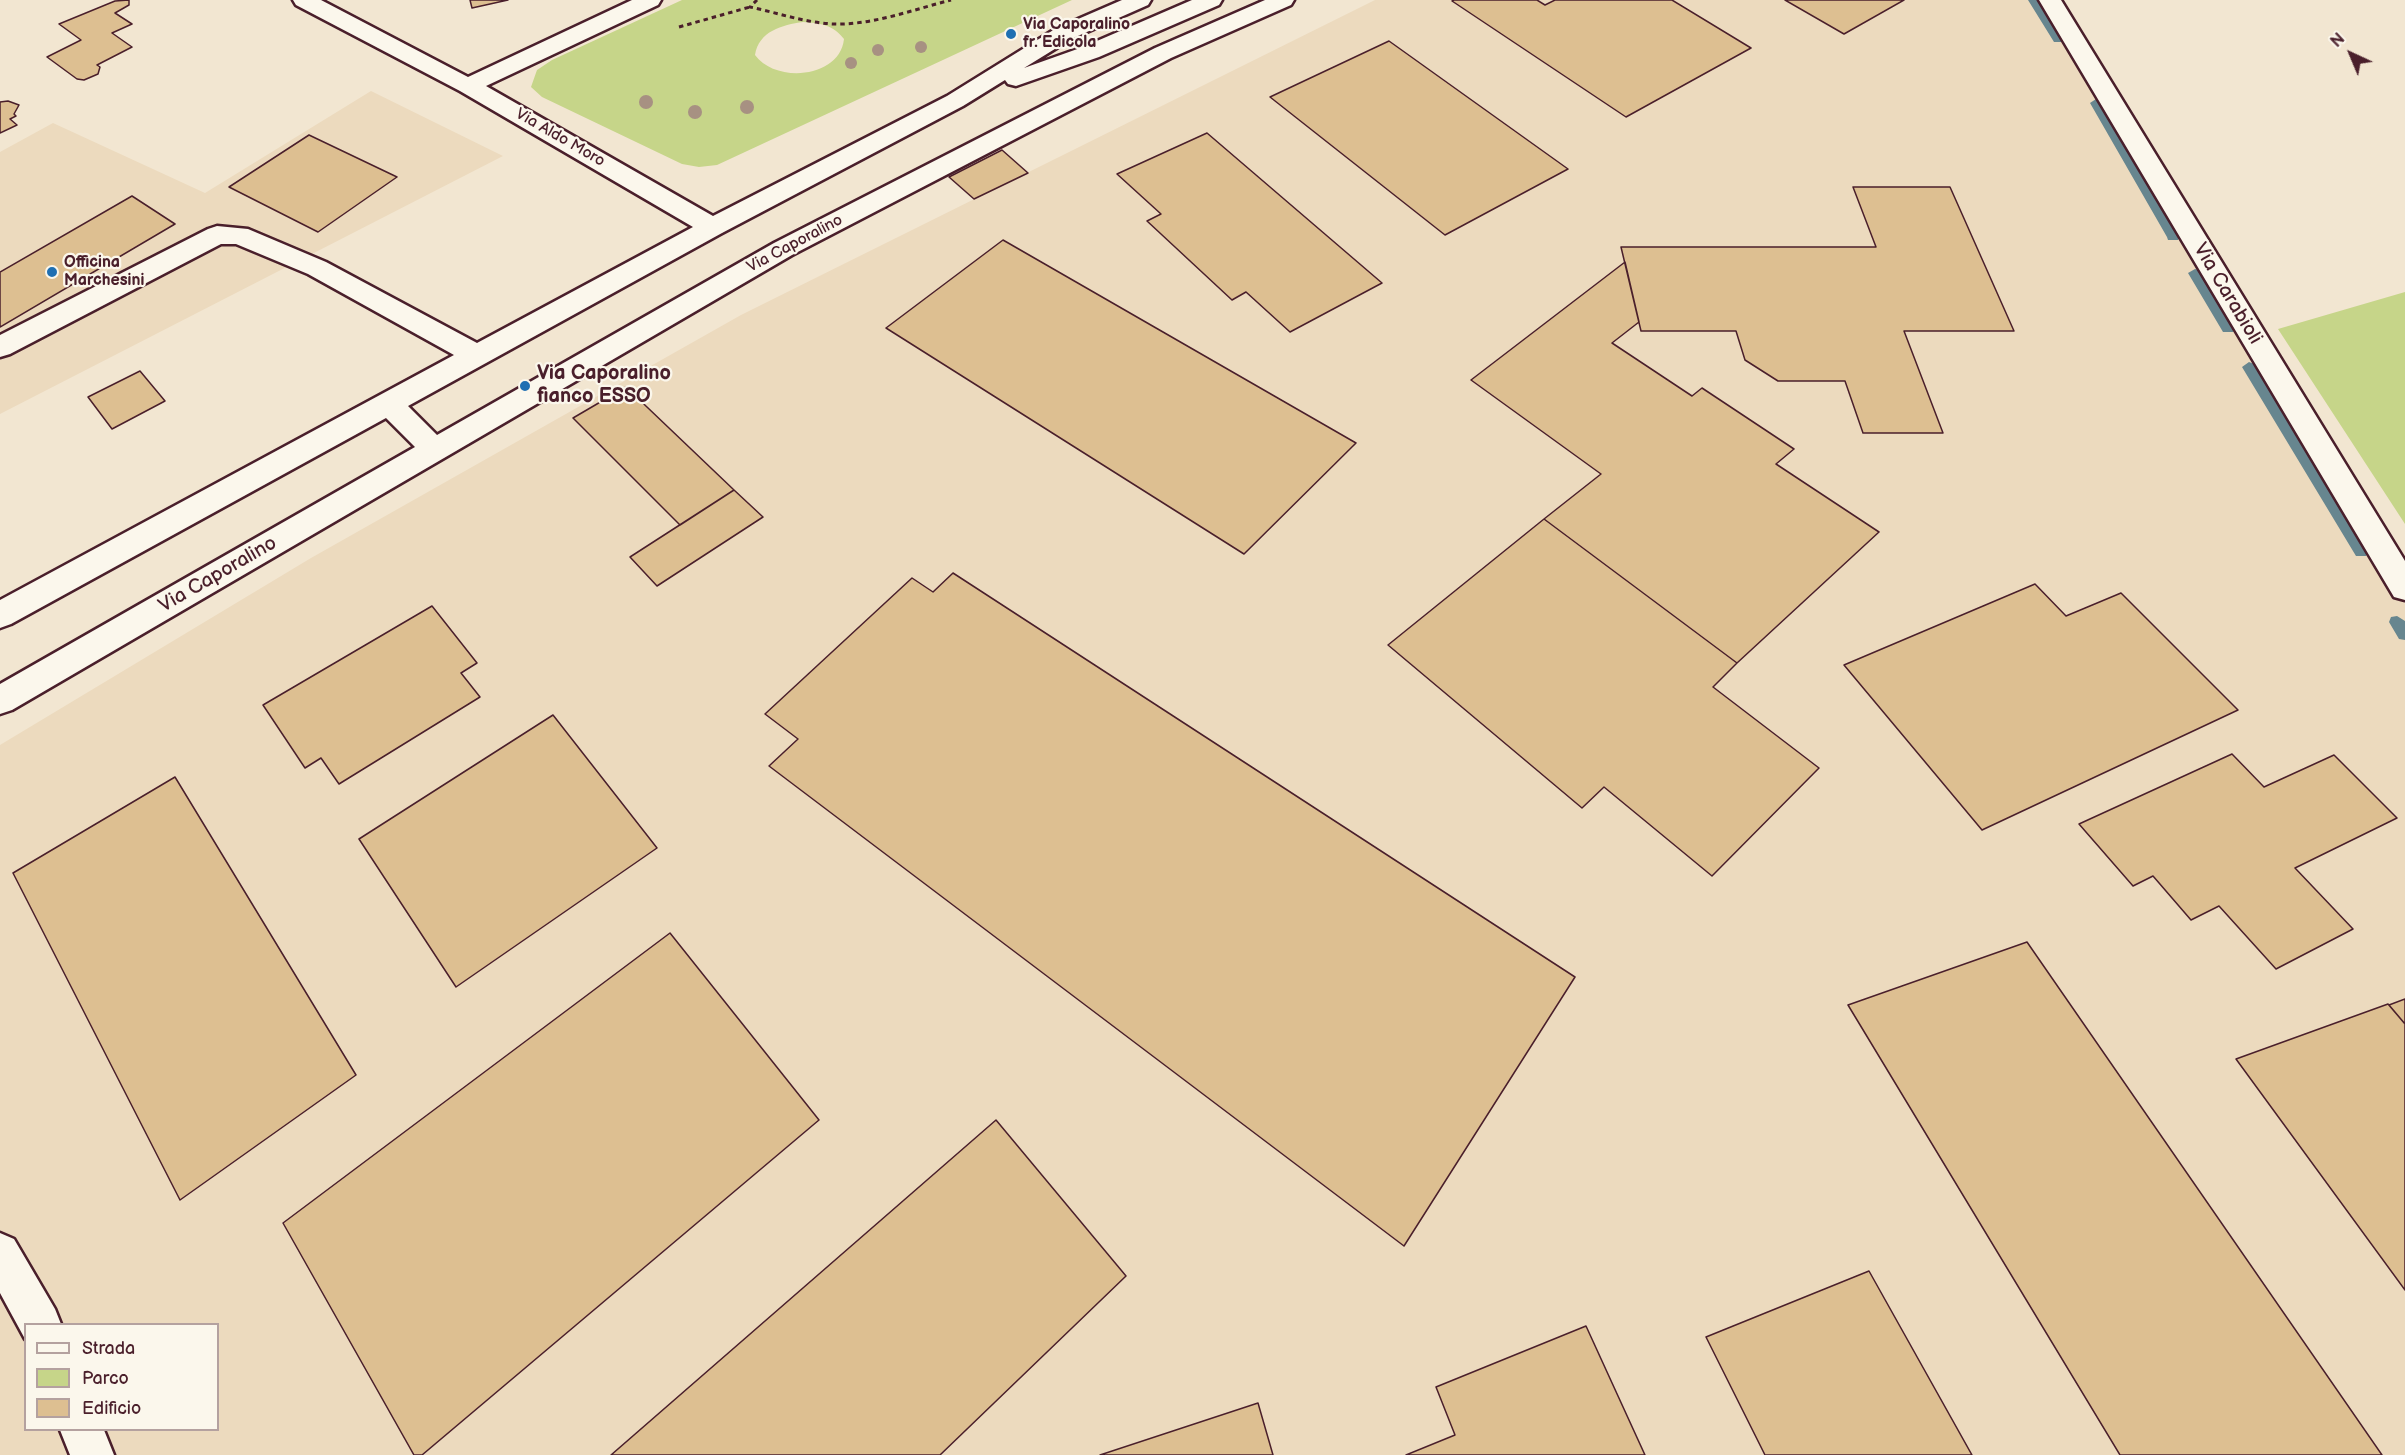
<!DOCTYPE html>
<html>
<head>
<meta charset="utf-8">
<style>
  body { margin:0 }
  #map { position:relative; width:2405px; height:1455px; overflow:hidden; background:#f2e6d1; font-family:"Balsamiq Sans",sans-serif }
  canvas { display:block }
  .legend { position:absolute; left:24px; top:1323px; width:195px; height:108px; box-sizing:border-box; background:#fbf7ec; border:2px solid #b4a19f; margin:0; padding:8px 10px; list-style:none; font-size:18px; color:#4a1f2b }
  .legend li { display:flex; align-items:center; gap:12px; height:30px }
  .legend b { width:30px; border:2px solid #b4a19f }
  .north { position:absolute; left:2321px; top:24px; width:60px; height:60px; -webkit-text-stroke:4px #fbf7ec; paint-order:stroke; rotate:316deg; font-size:16px; font-weight:700; line-height:24px; text-align:center; color:#4a1f2b }
  .north::after { content:''; display:block; margin:auto; width:21px; height:27px; background:#4a1f2b; clip-path:polygon(50% 0,100% 100%,50% 72%,0 100%) }
</style>
</head>
<body>
<div id="map">
<canvas width="2405" height="1455"></canvas>
<ul class="legend">
<li><b style="height:8px;background:#fbf7ec"></b>Strada</li>
<li><b style="height:16px;background:#c6d589"></b>Parco</li>
<li><b style="height:16px;background:#ddbf91"></b>Edificio</li>
</ul>
<div class="north">N</div>
</div>
<script>
const g = document.querySelector('canvas').getContext('2d');
g.lineJoin = 'round';
function fill(path, color) {
  g.fillStyle = color;
  g.fill(path, 'evenodd');
}
function trace(path, color, width, dash) {
  g.strokeStyle = color;
  g.lineWidth = width;
  g.lineCap = dash ? 'butt' : 'round';
  g.setLineDash(dash || []);
  g.stroke(path);
}
function write(font, color, halo, rows, align = 'center') {
  g.font = font + ' "Balsamiq Sans",sans-serif';
  g.lineWidth = 4.5;
  g.setLineDash([]);
  g.textBaseline = 'middle';
  g.strokeStyle = halo;
  g.fillStyle = color;
  for (const [text, x, y, turn = 0] of rows) {
    g.save();
    g.translate(x, y);
    g.rotate((+turn || 0) * Math.PI / 180);
    g.textAlign = isNaN(turn) ? turn : align;
    if (halo) g.strokeText(text, 0, 0);
    g.fillText(text, 0, 0);
    g.restore();
  }
}
fill(new Path2D(`
  M 1375,0 L 2046,0 L 2323,457 L 2405,604 L 2405,1455 L 0,1455 L 0,745 L 311,558 L 741,315 ZM 26,1324 L 218,1324 L 218,1430 L 26,1430 Z
  M 371,91 L 503,156 L 0,414 L 0,152 L 53,123 L 205,193 Z`), '#ecdabe');
fill(new Path2D(`
  M 682,0 L 1072,0 L 717,165 L 699,167 L 682,164 L 542,97 L 531,87 L 537,70 L 552,60 ZM 803,22 C 821,23 833,25 844,39 C 840,78 776,84 755,55 C 759,31 782,25 803,22 Z
  M 2405,292 L 2405,524 L 2278,329 Z`), '#c6d589');
fill(new Path2D(`
  M 2028,0 L 2040,0 L 2064,40 L 2062,42 L 2054,42 Z
  M 2096,99 L 2102,103 L 2179,237 L 2178,240 L 2168,240 L 2167,237 L 2090,103 Z
  M 2195,269 L 2200,270 L 2233,326 L 2235,329 L 2233,332 L 2223,332 L 2188,273 Z
  M 2249,362 L 2254,364 L 2366,548 L 2369,552 L 2366,556 L 2356,556 L 2242,367 Z
  M 2397,616 L 2405,621 L 2405,640 L 2399,639 L 2389,622 L 2391,617 Z`), '#67868f');
const building = new Path2D(`
  M 129,0 L 129,5 L 115,13 L 132,24 L 112,33 L 132,47 L 97,65 L 100,67 L 98,74 L 84,80 L 77,79 L 47,57 L 81,40 L 59,24 L 115,1 Z
  M 470,0 L 508,0 L 472,8 Z
  M 1454,0 L 1537,0 L 1545,5 L 1555,0 L 1672,0 L 1751,48 L 1626,117 L 1452,1 Z
  M 1785,0 L 1904,0 L 1844,34 Z
  M 1389,41 L 1568,169 L 1445,235 L 1270,97 Z
  M 8,101 L 19,105 L 14,114 L 16,116 L 10,119 L 17,125 L 0,133 L 0,102 Z
  M 1207,133 L 1382,283 L 1290,332 L 1246,292 L 1232,300 L 1147,221 L 1161,214 L 1117,174 Z
  M 309,135 L 397,177 L 318,232 L 229,187 Z
  M 1002,150 L 1028,173 L 974,199 L 949,177 Z
  M 1853,187 L 1950,187 L 2014,331 L 1904,331 L 1943,433 L 1863,433 L 1845,381 L 1778,381 L 1745,360 L 1736,331 L 1641,331 L 1621,247 L 1876,247 Z
  M 132,196 L 175,224 L 0,327 L 0,272 Z
  M 1003,240 L 1356,443 L 1244,554 L 886,328 Z
  M 1625,262 L 1639,322 L 1612,343 L 1692,396 L 1702,388 L 1794,449 L 1776,464 L 1879,532 L 1737,663 L 1544,519 L 1601,474 L 1471,380 Z
  M 140,371 L 165,401 L 112,429 L 88,397 Z
  M 626,387 L 734,490 L 680,525 L 573,418 Z
  M 734,490 L 763,517 L 657,586 L 630,557 Z
  M 1544,519 L 1737,663 L 1713,687 L 1819,768 L 1712,876 L 1604,787 L 1582,808 L 1388,645 Z
  M 953,573 L 1575,977 L 1404,1246 L 769,766 L 798,739 L 765,714 L 912,578 L 933,592 Z
  M 2035,584 L 2066,616 L 2121,593 L 2238,710 L 1982,830 L 1844,665 Z
  M 432,606 L 477,663 L 461,673 L 480,697 L 339,784 L 321,758 L 305,768 L 263,705 Z
  M 553,715 L 657,848 L 456,987 L 359,839 Z
  M 2232,754 L 2264,787 L 2334,755 L 2397,818 L 2295,868 L 2353,929 L 2276,969 L 2219,906 L 2191,920 L 2153,876 L 2133,886 L 2079,824 Z
  M 175,777 L 356,1075 L 180,1200 L 13,873 Z
  M 670,933 L 819,1120 L 422,1455 L 414,1455 L 283,1223 Z
  M 2027,942 L 2382,1455 L 2120,1455 L 1848,1005 Z
  M 2405,999 L 2405,1024 L 2389,1005 Z
  M 2388,1004 L 2405,1024 L 2405,1290 L 2236,1059 Z
  M 996,1120 L 1126,1276 L 940,1455 L 611,1455 Z
  M 1869,1271 L 1972,1455 L 1765,1455 L 1706,1337 Z
  M 1586,1326 L 1645,1455 L 1406,1455 L 1455,1435 L 1436,1387 Z
  M 1258,1403 L 1273,1455 L 1100,1455 Z`);
fill(building, '#ddbf91');
trace(building, '#4a1f2b', 1.5);
const minor = new Path2D(`
  M 293,0 L 321,0 L 468,77 L 632,0 L 661,0 L 658,5 L 486,86 L 713,216 L 947,96 L 1055,29 L 1122,0 L 1151,0 L 1148,5 L 1071,39 L 1024,68 L 1083,47 L 1192,0 L 1222,0 L 1219,5 L 1099,57 L 1016,86 L 1008,84 L 1005,80 L 963,106 L 722,233 L 408,406 L 437,435 L 774,243 L 1155,48 L 1265,0 L 1294,0 L 1291,5 L 1171,58 L 792,255 L 12,710 L 0,714 L 0,684 L 415,447 L 386,418 L 11,624 L 0,628 L 0,600 L 454,355 L 308,274 L 236,244 L 221,244 L 10,354 L 0,357 L 0,335 L 208,229 L 217,226 L 248,229 L 326,262 L 477,343 L 693,227 L 460,91 L 296,5 Z
  M 2039,0 L 2061,0 L 2405,561 L 2405,600 L 2394,597 Z
  M 0,1233 L 14,1239 L 55,1309 L 61,1324 L 26,1324 L 25,1339 L 0,1293 Z
  M 60,1430 L 104,1430 L 114,1455 L 70,1455 Z`);
trace(minor, '#4a1f2b', 5);
trace(new Path2D(`
  M 757,0 L 750,7 C 779,13 811,25 842,24 C 878,23 916,9 951,0
  M 679,27 L 750,7`), '#4a1f2b', 3, [4.5, 4]);
fill(minor, '#fbf7ec');
g.fillStyle = '#a79182';
for (const [x, y, r] of [
  [921,47,6],
  [878,50,6],
  [851,63,6],
  [646,102,7],
  [747,107,7],
  [695,112,7]
]) {
  g.beginPath();
  g.arc(x, y, r, 0, 2 * Math.PI);
  g.fill();
}
for (const [x, y, r, color] of [
  [1011,34,6,"#1f6fb2"],
  [52,272,6,"#1f6fb2"],
  [525,386,6,"#1f6fb2"]
]) {
  const dot = new Path2D();
  dot.arc(x, y, r, 0, 2 * Math.PI);
  g.fillStyle = color;
  g.fill(dot);
  trace(dot, '#fbf7ec', 2);
}
write('bold 16px', '#4a1f2b', '#fbf7ec', [
  ["Via Caporalino",1023,25],
  ["fr. Edicola",1023,43],
  ["Officina",64,263],
  ["Marchesini",64,281]
], 'left');
write('16px', '#4a1f2b', '#fbf7ec', [
  ["Via Aldo Moro",560,138,30],
  ["Via Caporalino",795,244,-28]
]);
write('20px', '#4a1f2b', '#fbf7ec', [
  ["Via Carabioli",2227,294,59],
  ["Via Caporalino",218,575,-30]
]);
write('bold 20px', '#4a1f2b', '#fbf7ec', [
  ["Via Caporalino",537,374],
  ["fianco ESSO",537,397]
], 'left');
</script>
</body>
</html>
